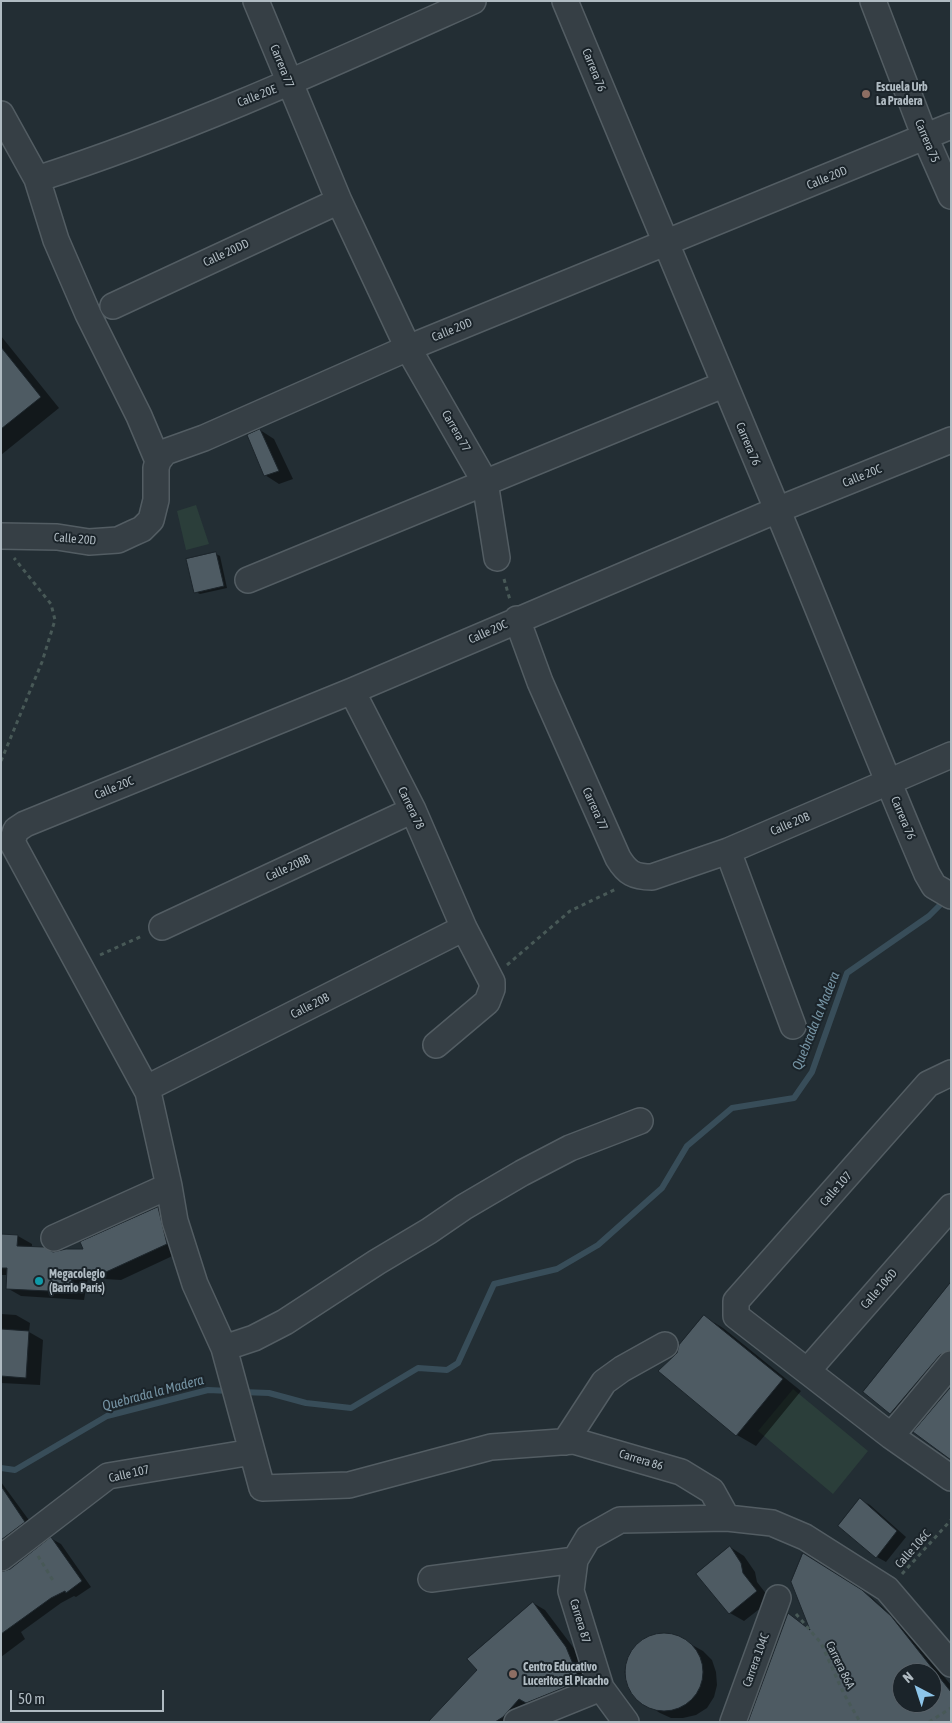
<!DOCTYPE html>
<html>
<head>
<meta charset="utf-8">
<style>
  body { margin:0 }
  #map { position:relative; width:952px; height:1723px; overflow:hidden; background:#232e34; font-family:"Asap Condensed",sans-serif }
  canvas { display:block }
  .frame { position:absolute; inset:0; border:2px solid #b0bbc2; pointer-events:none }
  .north { position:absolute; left:892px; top:1663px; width:50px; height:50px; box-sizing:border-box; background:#1b242a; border:1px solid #576067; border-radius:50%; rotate:320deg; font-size:14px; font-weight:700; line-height:20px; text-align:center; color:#b0bbc2 }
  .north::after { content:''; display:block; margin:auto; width:18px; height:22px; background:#8dc5e9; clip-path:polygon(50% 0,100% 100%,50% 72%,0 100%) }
  .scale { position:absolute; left:10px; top:1690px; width:154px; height:22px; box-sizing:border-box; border:2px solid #b0bbc2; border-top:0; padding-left:6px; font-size:15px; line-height:18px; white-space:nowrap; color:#b0bbc2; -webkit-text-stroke:4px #1b242a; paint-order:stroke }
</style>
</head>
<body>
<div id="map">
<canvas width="952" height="1723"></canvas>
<div class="frame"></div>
<div class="north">N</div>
<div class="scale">50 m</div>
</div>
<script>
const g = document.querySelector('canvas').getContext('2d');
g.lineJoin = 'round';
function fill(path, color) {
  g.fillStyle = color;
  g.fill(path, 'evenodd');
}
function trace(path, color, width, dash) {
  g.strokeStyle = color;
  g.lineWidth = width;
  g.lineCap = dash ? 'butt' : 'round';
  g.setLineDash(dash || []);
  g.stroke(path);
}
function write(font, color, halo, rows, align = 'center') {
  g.font = font + ' "Asap Condensed",sans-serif';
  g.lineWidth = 4;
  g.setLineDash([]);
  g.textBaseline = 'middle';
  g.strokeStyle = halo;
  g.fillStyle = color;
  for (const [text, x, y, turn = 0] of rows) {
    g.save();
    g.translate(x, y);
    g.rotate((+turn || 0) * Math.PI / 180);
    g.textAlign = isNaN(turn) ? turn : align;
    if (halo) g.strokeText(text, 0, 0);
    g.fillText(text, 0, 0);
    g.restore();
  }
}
fill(new Path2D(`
  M 196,505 L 209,544 L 186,550 L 177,511 Z
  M 793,1389 L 868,1451 L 833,1494 L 758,1431 Z`), '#2b3e3a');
fill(new Path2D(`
  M 1,336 L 59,408 L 1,455 Z
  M 260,430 L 274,439 L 293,479 L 279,484 L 265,475 Z
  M 216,554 L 220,556 L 227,588 L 200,594 L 196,592 Z
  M 158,1208 L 172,1216 L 181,1252 L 121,1280 L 88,1278 L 84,1300 L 21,1296 L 7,1288 L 8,1275 L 1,1275 L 1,1235 L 18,1236 L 32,1244 L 32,1248 L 52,1254 L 85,1251 Z
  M 951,1284 L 951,1359 L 900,1419 L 864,1391 Z
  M 1,1314 L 16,1315 L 30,1323 L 29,1332 L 43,1340 L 40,1385 L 1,1383 Z
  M 705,1317 L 723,1328 L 801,1391 L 756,1446 L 737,1435 L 660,1371 L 678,1353 Z
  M 1,1482 L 34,1527 L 1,1554 Z
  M 861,1500 L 870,1505 L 906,1537 L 886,1562 L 877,1557 Z
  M 52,1539 L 61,1544 L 91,1587 L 76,1597 L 74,1596 L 61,1603 L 21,1632 L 25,1639 L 1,1657 L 1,1573 L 10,1571 Z
  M 730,1547 L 744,1556 L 755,1572 L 757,1582 L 771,1600 L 744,1621 L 730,1613 Z
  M 811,1559 L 870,1596 L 898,1621 L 951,1685 L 951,1722 L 748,1722 L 789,1614 L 812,1631 ZM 902,1673 L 932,1673 L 932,1703 L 902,1703 Z
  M 533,1603 L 545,1610 L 579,1655 L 592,1688 L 518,1722 L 431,1722 L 479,1671 Z
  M 663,1634 L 676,1636 L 703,1651 L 712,1660 L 716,1672 L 717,1685 L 714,1697 L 707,1708 L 696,1715 L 683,1718 L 671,1718 L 660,1713 L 635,1697 L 629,1687 L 626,1675 L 627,1664 L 632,1653 L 640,1643 L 651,1637 Z`), '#0007');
trace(new Path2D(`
  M 242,1392 L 269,1393 L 306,1403 L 351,1408 L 418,1368 L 447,1370 L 458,1363 L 494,1284 L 557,1269 L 598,1245 L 662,1188 L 687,1146 L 732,1108 L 794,1098 L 812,1072 L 847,973 L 929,916 L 947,898
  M 1,1468 L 15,1470 L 107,1416 L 208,1390 L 230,1391`), '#384d59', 6);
const building = new Path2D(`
  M 1,347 L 41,397 L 1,429 Z
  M 260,429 L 279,471 L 264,476 L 247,435 Z
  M 216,552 L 224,586 L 194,593 L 186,559 Z
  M 158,1207 L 167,1244 L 106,1272 L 73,1270 L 70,1292 L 6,1289 L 7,1268 L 1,1268 L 1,1234 L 18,1235 L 17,1246 L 44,1247 L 53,1252 L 66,1249 L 83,1249 L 80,1242 Z
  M 951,1282 L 951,1350 L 940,1355 L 890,1414 L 863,1392 Z
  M 704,1315 L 783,1379 L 736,1436 L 658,1371 L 677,1353 L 679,1345 Z
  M 1,1329 L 29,1331 L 26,1378 L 1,1376 Z
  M 951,1387 L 951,1460 L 913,1432 Z
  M 1,1486 L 25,1522 L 1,1540 Z
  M 860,1498 L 897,1531 L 876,1558 L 838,1526 Z
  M 51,1537 L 82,1581 L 66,1593 L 65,1591 L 51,1598 L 1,1634 L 1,1572 L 10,1569 Z
  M 730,1546 L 741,1563 L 743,1573 L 757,1591 L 729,1614 L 696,1574 Z
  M 803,1553 L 862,1590 L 891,1616 L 951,1692 L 951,1722 L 748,1722 L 788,1613 L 810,1630 L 791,1582 ZM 902,1673 L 932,1673 L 932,1703 L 902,1703 Z
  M 533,1602 L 566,1647 L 580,1681 L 526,1703 L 519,1699 L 503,1717 L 495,1722 L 428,1722 L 477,1670 L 467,1659 Z
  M625 1672a39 39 0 1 1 78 0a39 39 0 1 1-78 0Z`);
fill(building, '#4e5b63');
trace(building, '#1d262c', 1);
const minor = new Path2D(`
  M 256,1 L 339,201 L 408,348 L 485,482 L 497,558
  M 565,1 C 635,171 706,340 777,509 C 828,631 875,753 927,874 L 934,886 L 951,896
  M 873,1 L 925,137 L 951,196
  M 1,114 L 37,179 L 56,240 L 88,314 L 139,416 L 158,461
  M 37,179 C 186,131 330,65 473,1
  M 113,306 L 339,201
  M 1,536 L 57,537 L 89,542 L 118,540 L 133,533 L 142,529 L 151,520 L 156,500 L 156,468 L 158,461 L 165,452 L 204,438 L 408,348 L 951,126
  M 248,580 L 723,385
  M 517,619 L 540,682 L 618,858 C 627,873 634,877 652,877 L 728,851 L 951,755
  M 352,691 L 413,810 L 464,928 L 492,982 L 492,989 L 487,1002 L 436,1045
  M 728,851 L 793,1026
  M 162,927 L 413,810
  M 951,1073 L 928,1084 L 736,1301 L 736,1316 L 891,1436 L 951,1478
  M 155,1084 L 464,928
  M 54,1238 L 169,1186
  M 224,1348 L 254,1338 L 285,1322 L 377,1262 L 429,1231 L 464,1207 L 522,1173 L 570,1148 L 640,1121
  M 808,1370 L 951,1207
  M 891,1436 L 951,1364
  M 565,1442 L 604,1382 L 622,1369 L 665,1345
  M 727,1518 L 712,1491 L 681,1472 L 574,1441 L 491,1447 L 349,1485 L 262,1488 L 224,1348 L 195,1284 L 175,1221 L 169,1186 L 148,1092 L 12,842 L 16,830 L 25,824 L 352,691 L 777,510 L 951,440
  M 1,1558 L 108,1476 L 252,1452
  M 431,1579 L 575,1560
  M 517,1722 L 601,1688
  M 626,1722 L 601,1688 L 571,1591 L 575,1560 L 588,1538 L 620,1520 L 727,1518 L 772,1523 L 805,1537 L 887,1589 L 951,1664
  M 733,1722 L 778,1598`);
trace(minor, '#535d63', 28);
trace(new Path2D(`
  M 504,579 L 510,600
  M 1,761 L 42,662 L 55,620 L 51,604 L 14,558
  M 100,955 L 142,936
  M 507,965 L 570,911 L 616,889
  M 38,1556 L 54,1582
  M 902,1574 L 951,1520
  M 796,1614 L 821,1643 L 843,1692 L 860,1722
  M 929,1722 L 951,1708`), '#485957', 3, [4, 4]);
trace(minor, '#363f45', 25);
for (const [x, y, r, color] of [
  [866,94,5,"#8d6e63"],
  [39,1281,5,"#0f9aa8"],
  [513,1674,5,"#8d6e63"]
]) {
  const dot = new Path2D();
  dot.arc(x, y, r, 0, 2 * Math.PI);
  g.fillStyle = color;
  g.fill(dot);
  trace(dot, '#1b242a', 2);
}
write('12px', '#b0bbc2', '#1b242a', [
  ["Carrera 77",282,66,68],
  ["Carrera 76",594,70,68],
  ["Calle 20E",257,96,-21],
  ["Carrera 75",927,141,67],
  ["Calle 20D",827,178,-22],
  ["Calle 20DD",226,253,-25],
  ["Calle 20D",452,330,-22],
  ["Carrera 77",456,431,60],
  ["Carrera 76",748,444,67],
  ["Calle 20C",862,476,-22],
  ["Calle 20D",75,539,5],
  ["Calle 20C",488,632,-24],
  ["Calle 20C",114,788,-22],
  ["Carrera 78",411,808,64],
  ["Carrera 77",595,809,66],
  ["Carrera 76",903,818,67],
  ["Calle 20B",790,824,-23],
  ["Calle 20BB",288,868,-25],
  ["Calle 20B",310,1006,-27],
  ["Calle 107",836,1189,-49],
  ["Calle 106D",879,1289,-49],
  ["Carrera 86",641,1460,17],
  ["Calle 107",129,1474,-13],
  ["Calle 106C",913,1549,-48],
  ["Carrera 87",580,1621,73],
  ["Carrera 104C",756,1660,-70],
  ["Carrera 86A",840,1665,64]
]);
write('bold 12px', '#b0bbc2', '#1b242a', [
  ["Escuela Urb",876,87],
  ["La Pradera",876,101],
  ["Megacolegio",49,1274],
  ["(Barrio París)",49,1288],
  ["Centro Educativo",523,1667],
  ["Luceritos El Picacho",523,1681]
], 'left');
write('italic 14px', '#7492a2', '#1b242a', [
  ["Quebrada la Madera",816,1021,-68],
  ["Quebrada la Madera",153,1393,-15]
]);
</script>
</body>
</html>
